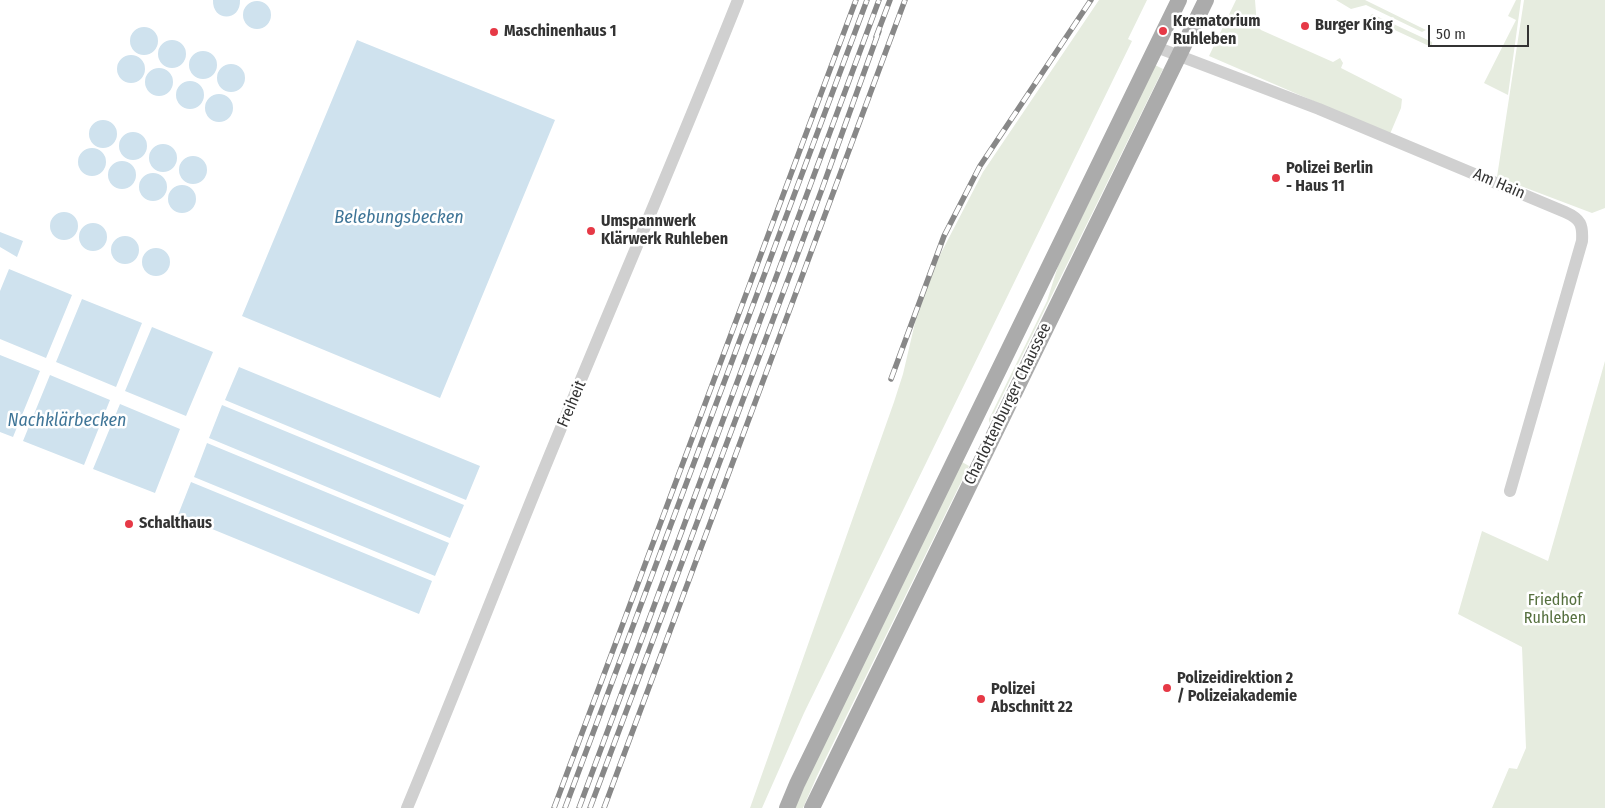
<!DOCTYPE html>
<html>
<head>
<meta charset="utf-8">
<style>
  body { margin:0 }
  #map { position:relative; width:1605px; height:808px; overflow:hidden; background:#fff; font-family:"Fira Sans Condensed",sans-serif }
  canvas { display:block }
  .scale { position:absolute; left:1428px; top:25px; width:101px; height:22px; box-sizing:border-box; border:2px solid #333; border-top:0; padding-left:6px; font-size:15px; line-height:18px; white-space:nowrap; color:#333; -webkit-text-stroke:4px #fff; paint-order:stroke }
</style>
</head>
<body>
<div id="map">
<canvas width="1605" height="808"></canvas>
<div class="scale">50 m</div>
</div>
<script>
const g = document.querySelector('canvas').getContext('2d');
g.lineJoin = 'round';
function fill(path, color) {
  g.fillStyle = color;
  g.fill(path, 'evenodd');
}
function trace(path, color, width, dash) {
  g.strokeStyle = color;
  g.lineWidth = width;
  g.lineCap = dash ? 'butt' : 'round';
  g.setLineDash(dash || []);
  g.stroke(path);
}
function write(font, color, halo, rows, align = 'center') {
  g.font = font + ' "Fira Sans Condensed",sans-serif';
  g.lineWidth = 5;
  g.setLineDash([]);
  g.textBaseline = 'middle';
  g.strokeStyle = halo;
  g.fillStyle = color;
  for (const [text, x, y, turn = 0] of rows) {
    g.save();
    g.translate(x, y);
    g.rotate((+turn || 0) * Math.PI / 180);
    g.textAlign = isNaN(turn) ? turn : align;
    if (halo) g.strokeText(text, 0, 0);
    g.fillText(text, 0, 0);
    g.restore();
  }
}
fill(new Path2D(`
  M 1099,0 L 1147,0 L 1128,39 L 1132,41 L 804,713 L 762,808 L 750,808 L 894,402 L 903,374 L 918,310 L 940,255 L 983,172 Z
  M 1236,0 L 1255,0 L 1257,26 L 1261,30 L 1333,62 L 1340,58 L 1343,63 L 1341,68 L 1402,99 L 1401,108 L 1390,134 L 1209,56 Z
  M 1336,0 L 1365,0 L 1426,30 L 1422,32 L 1366,5 L 1351,9 Z
  M 1516,0 L 1521,0 L 1508,95 L 1484,83 L 1516,20 L 1508,16 Z
  M 1524,0 L 1605,0 L 1605,208 L 1592,213 L 1497,177 Z
  M 1372,14 L 1432,42 L 1432,46 L 1429,46 L 1369,18 Z
  M 1155,65 L 1163,69 L 989,423 L 989,419 L 1047,301 L 1058,266 Z
  M 1605,361 L 1605,808 L 1492,808 L 1509,768 L 1517,769 L 1526,748 L 1522,647 L 1458,614 L 1482,531 L 1548,561 Z
  M 962,462 L 969,466 L 817,776 L 803,808 L 795,808 L 815,762 Z`), '#e6ecdf');
fill(new Path2D(`
  M 213,0 L 240,0 C 241,22 212,22 213,0 Z
  M243 15a14 14 0 1 1 28 0a14 14 0 1 1-28 0Z
  M130 41a14 14 0 1 1 28 0a14 14 0 1 1-28 0Z
  M158 54a14 14 0 1 1 28 0a14 14 0 1 1-28 0Z
  M 357,40 L 555,120 L 440,398 L 242,316 Z
  M189 65a14 14 0 1 1 28 0a14 14 0 1 1-28 0Z
  M117 69a14 14 0 1 1 28 0a14 14 0 1 1-28 0Z
  M217 78a14 14 0 1 1 28 0a14 14 0 1 1-28 0Z
  M145 82a14 14 0 1 1 28 0a14 14 0 1 1-28 0Z
  M176 95a14 14 0 1 1 28 0a14 14 0 1 1-28 0Z
  M205 108a14 14 0 1 1 28 0a14 14 0 1 1-28 0Z
  M89 134a14 14 0 1 1 28 0a14 14 0 1 1-28 0Z
  M119 146a14 14 0 1 1 28 0a14 14 0 1 1-28 0Z
  M149 158a14 14 0 1 1 28 0a14 14 0 1 1-28 0Z
  M78 162a14 14 0 1 1 28 0a14 14 0 1 1-28 0Z
  M179 170a14 14 0 1 1 28 0a14 14 0 1 1-28 0Z
  M108 175a14 14 0 1 1 28 0a14 14 0 1 1-28 0Z
  M139 187a14 14 0 1 1 28 0a14 14 0 1 1-28 0Z
  M168 199a14 14 0 1 1 28 0a14 14 0 1 1-28 0Z
  M50 226a14 14 0 1 1 28 0a14 14 0 1 1-28 0Z
  M79 237a14 14 0 1 1 28 0a14 14 0 1 1-28 0Z
  M 0,232 L 23,241 L 17,257 L 0,247 Z
  M111 250a14 14 0 1 1 28 0a14 14 0 1 1-28 0Z
  M142 262a14 14 0 1 1 28 0a14 14 0 1 1-28 0Z
  M 9,269 L 72,295 L 46,358 L 0,339 L 0,291 Z
  M 82,299 L 142,323 L 116,387 L 56,362 Z
  M 152,327 L 213,352 L 186,416 L 125,391 Z
  M 0,355 L 40,371 L 13,437 L 0,432 Z
  M 239,367 L 480,466 L 466,500 L 225,400 Z
  M 50,375 L 110,400 L 84,465 L 23,441 Z
  M 120,404 L 180,429 L 155,493 L 93,469 Z
  M 222,405 L 464,505 L 450,538 L 209,438 Z
  M 207,443 L 449,543 L 435,576 L 194,477 Z
  M 191,482 L 432,581 L 419,614 L 178,515 Z`), '#cfe2ee');
trace(new Path2D(`
  M 1156,47 L 1319,109 L 1565,212 C 1581,219 1583,225 1582,241 L 1510,491
  M 407,808 C 448,710 487,610 527,511 C 596,340 670,171 738,0`), '#d0d0d0', 12);
trace(new Path2D(`
  M 787,808 L 797,784 L 1179,0
  M 812,808 L 1206,0`), '#ababab', 16);
const rail = new Path2D(`
  M 876,37 L 890,0
  M 891,379 L 944,236 L 980,166 L 1091,0
  M 554,808 L 856,0
  M 565,808 L 867,0
  M 579,808 L 879,0
  M 590,808 L 822,189 L 879,31
  M 604,808 L 905,0`);
trace(rail, '#888', 5.5);
trace(rail, '#fff', 4, [11]);
for (const [x, y, r, color] of [
  [1305,26,5,"#e63946"],
  [1163,31,5,"#e63946"],
  [494,32,5,"#e63946"],
  [1276,178,5,"#e63946"],
  [591,231,5,"#e63946"],
  [129,524,5,"#e63946"],
  [1167,688,5,"#e63946"],
  [981,699,5,"#e63946"]
]) {
  const dot = new Path2D();
  dot.arc(x, y, r, 0, 2 * Math.PI);
  g.fillStyle = color;
  g.fill(dot);
  trace(dot, '#fff', 2);
}
write('bold 16px', '#333', '#fff', [
  ["Krematorium",1173,22],
  ["Ruhleben",1173,40],
  ["Burger King",1315,26],
  ["Maschinenhaus 1",504,32],
  ["Polizei Berlin",1286,169],
  ["- Haus 11",1286,187],
  ["Umspannwerk",601,222],
  ["Klärwerk Ruhleben",601,240],
  ["Schalthaus",139,524],
  ["Polizeidirektion 2",1177,679],
  ["/ Polizeiakademie",1177,697],
  ["Polizei",991,690],
  ["Abschnitt 22",991,708]
], 'left');
write('16px', '#333', '#fff', [
  ["Am Hain",1499,184,23],
  ["Freiheit",572,404,-67],
  ["Charlottenburger Chaussee",1008,404,-64]
]);
write('16px', '#56703f', '#fff', [
  ["Friedhof",1555,601],
  ["Ruhleben",1555,619]
]);
write('italic 18px', '#3f7597', '#fff', [
  ["Belebungsbecken",399,218],
  ["Nachklärbecken",67,421]
]);
</script>
</body>
</html>
